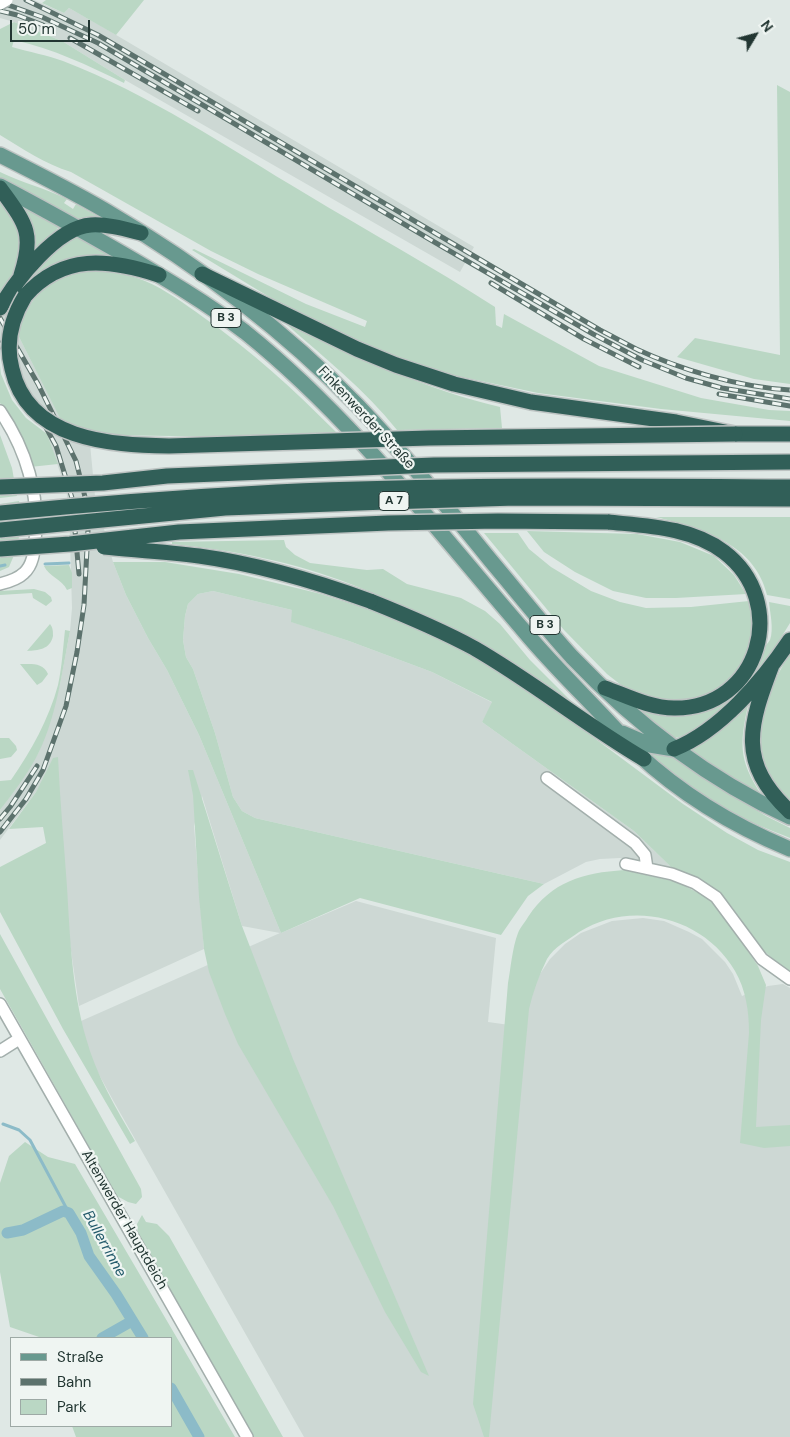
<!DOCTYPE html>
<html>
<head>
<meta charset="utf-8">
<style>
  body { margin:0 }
  #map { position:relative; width:790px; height:1437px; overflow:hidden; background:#dfe8e5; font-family:"DM Sans",sans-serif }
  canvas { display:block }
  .legend { position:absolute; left:10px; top:1337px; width:162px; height:90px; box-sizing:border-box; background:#eff5f2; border:1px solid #9da9a5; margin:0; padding:6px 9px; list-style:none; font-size:15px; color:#223632 }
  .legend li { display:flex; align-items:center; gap:10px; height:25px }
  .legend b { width:25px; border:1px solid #9da9a5 }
  .north { position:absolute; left:730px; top:10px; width:50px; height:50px; -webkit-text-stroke:4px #eff5f2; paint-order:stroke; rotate:53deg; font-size:14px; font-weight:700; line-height:20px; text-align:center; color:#223632 }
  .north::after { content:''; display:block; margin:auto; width:18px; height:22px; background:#223632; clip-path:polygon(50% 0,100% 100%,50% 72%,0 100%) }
  .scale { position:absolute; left:10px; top:20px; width:80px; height:22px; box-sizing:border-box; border:2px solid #223632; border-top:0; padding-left:6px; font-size:15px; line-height:18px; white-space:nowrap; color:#223632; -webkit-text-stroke:4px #eff5f2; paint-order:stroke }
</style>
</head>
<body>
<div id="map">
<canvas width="790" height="1437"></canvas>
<ul class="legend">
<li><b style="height:6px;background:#68998f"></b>Straße</li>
<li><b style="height:6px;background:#5c726d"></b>Bahn</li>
<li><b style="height:14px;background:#bad7c4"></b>Park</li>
</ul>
<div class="north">N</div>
<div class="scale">50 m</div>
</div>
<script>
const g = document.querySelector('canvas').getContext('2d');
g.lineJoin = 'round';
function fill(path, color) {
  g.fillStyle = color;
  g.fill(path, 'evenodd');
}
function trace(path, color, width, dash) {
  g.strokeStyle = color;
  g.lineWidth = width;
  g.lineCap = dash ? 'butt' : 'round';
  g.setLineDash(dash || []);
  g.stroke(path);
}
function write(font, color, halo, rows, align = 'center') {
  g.font = font + ' "DM Sans",sans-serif';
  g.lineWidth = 4.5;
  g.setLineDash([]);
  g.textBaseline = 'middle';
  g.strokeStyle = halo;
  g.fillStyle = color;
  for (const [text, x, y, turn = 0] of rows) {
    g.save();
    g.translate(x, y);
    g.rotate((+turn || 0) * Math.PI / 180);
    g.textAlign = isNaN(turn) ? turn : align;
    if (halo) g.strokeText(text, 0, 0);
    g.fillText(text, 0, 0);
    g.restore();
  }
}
fill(new Path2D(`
  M 0,0 L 34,0 L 64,13 L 69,8 L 101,26 L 474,247 L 460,272 L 125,80 L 62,41 L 14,22 L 0,18 Z
  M 0,305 L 17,333 L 63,423 L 88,423 L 95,496 L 113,562 L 126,595 L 148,638 L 167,670 L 199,735 L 281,933 L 356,901 L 496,938 L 488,1022 L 524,1027 L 530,997 L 540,974 L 550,959 L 565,944 L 581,933 L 612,921 L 643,918 L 664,921 L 689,932 L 702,939 L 725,962 L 733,974 L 742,996 L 768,986 L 783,984 L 790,988 L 790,1437 L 304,1437 L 114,1102 L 72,1025 L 280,933 L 242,926 L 202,796 L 194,826 L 204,949 L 79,1006 L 70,944 L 62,841 L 45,777 L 36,792 L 0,840 L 0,810 L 14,791 L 39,752 L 60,684 L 70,631 L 72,608 L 69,508 L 66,490 L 47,434 L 0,349 Z
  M 213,591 L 292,610 L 292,622 L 349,641 L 432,672 L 493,703 L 482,722 L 634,831 L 672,868 L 620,858 L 600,859 L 586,862 L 544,884 L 255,818 L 242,811 L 233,797 L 215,733 L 193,669 L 186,657 L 183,640 L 185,616 L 188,604 L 198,594 Z`), '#cdd8d4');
fill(new Path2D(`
  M 46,0 L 144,0 L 116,35 L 69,8 L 64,13 L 42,3 Z
  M 14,22 L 62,41 L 125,80 L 124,83 C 87,65 54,49 14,40 L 12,47 C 29,52 47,55 63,61 C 149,94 227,147 306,194 C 369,232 433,267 495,307 L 496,325 L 502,328 L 504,314 L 599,366 L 701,398 L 769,410 L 790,411 L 790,421 L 661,409 L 538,393 L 443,373 L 363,345 L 294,312 L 192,250 L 194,249 L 306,304 L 365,327 L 367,321 L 258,274 L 211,251 L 71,172 C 45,164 23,149 0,135 L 0,29 Z
  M 777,85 L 790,92 L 790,384 L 754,379 L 677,357 L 695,338 L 780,355 Z
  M 0,172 C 22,183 45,188 67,199 L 64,203 L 73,209 L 76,204 L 97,216 L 76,220 L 0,179 Z
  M 0,203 C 17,222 28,244 16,270 C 12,278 5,285 0,292 Z
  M 22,206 L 60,226 L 34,252 Z
  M 77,236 L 117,258 C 73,258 63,256 26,284 L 52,251 Z
  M 92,270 C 110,272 128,274 145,281 C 166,290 185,304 203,317 C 252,351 294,390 336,432 L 239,437 L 105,435 L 63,424 L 17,333 C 26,310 37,287 62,276 C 71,272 83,272 92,270 Z
  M 288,322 C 355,356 426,390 500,407 L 502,428 L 397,430 C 365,390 325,358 286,324 Z
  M 0,366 L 1,374 L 12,400 L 26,418 L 47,434 L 58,464 L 30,467 L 21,439 L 10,416 L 0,403 Z
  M 0,435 L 12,468 L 17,496 L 0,498 Z
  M 19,501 C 21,530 21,541 9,567 L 0,571 L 0,504 Z
  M 656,517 L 790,517 L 790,599 L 767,595 C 755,544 701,528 656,517 Z
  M 527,531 L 637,534 L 680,542 L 714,556 L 734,575 L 746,594 L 676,598 L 646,598 L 613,591 L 575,572 L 544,552 Z
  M 484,533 L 518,533 L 529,549 L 551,567 L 591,591 L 620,602 L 646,608 L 691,607 L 749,601 L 752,615 L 752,640 L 743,665 L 720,690 L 700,699 L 674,703 L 630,692 L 607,674 L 564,630 Z
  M 284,540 L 286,547 L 295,555 L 310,563 L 367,570 L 383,569 L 407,584 L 461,598 L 485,611 L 500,624 L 530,660 L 571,701 C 501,658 430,615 353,585 C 295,562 233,550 172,544 L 172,542 Z
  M 113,562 L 165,562 L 239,574 L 321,594 L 386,615 L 419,629 L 494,667 L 558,711 L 683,804 L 727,833 L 758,850 L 790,862 L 790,972 L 777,963 L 759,946 L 732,907 L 722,896 L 703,883 L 672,868 L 634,831 L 482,722 L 492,702 L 432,672 L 349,641 L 291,622 L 292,610 L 213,591 L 198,594 L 188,604 L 185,616 L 183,640 L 186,657 L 193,669 L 215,733 L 233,797 L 242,811 L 255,818 L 544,884 L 528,896 L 501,935 L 360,898 L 281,933 L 199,735 L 167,670 L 148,638 L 126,595 Z
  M 69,565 L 72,573 L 72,588 L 67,590 C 62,579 49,577 44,566 Z
  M 34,589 L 45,592 L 51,597 L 52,601 L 46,606 L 33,598 L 32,593 L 0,595 L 0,591 Z
  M 769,602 L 790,606 L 790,623 L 761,670 L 741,693 L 704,724 L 687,735 L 671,739 L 633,706 C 654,712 679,719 701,713 C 735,702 748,679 763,649 C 765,646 768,643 770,640 C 774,629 770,613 769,602 Z
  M 50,624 C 53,628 53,631 53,636 C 50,650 38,650 27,651 Z
  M 65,630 L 70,631 C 62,672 57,714 39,752 C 29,772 14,792 0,810 L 0,781 L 11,780 C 31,751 49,719 58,685 C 62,667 63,648 65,630 Z
  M 790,652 L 790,805 L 777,793 L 757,752 L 766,697 Z
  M 20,664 C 31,664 43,662 48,674 L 42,682 L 37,685 Z
  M 749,701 C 738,748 739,763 767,803 L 687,751 Z
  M 0,738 L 9,738 L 16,746 L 17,750 L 11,757 L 0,759 Z
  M 647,753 L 671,754 L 707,780 L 766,816 L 790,828 L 790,838 C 771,830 751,823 733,813 C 702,796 674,773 647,753 Z
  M 58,757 C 60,801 64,844 67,887 C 70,937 72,990 86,1038 C 96,1075 116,1108 135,1141 L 130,1144 L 63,1029 L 0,912 L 0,867 L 46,843 L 43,827 L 9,829 L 36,792 L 53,758 Z
  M 188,770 L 193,770 L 242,926 L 270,999 L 293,1059 L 429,1376 L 421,1372 L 385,1312 L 333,1206 L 238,1044 L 225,1014 L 209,972 L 204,949 L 199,897 L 193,795 Z
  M 624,870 L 677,882 L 708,898 L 724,916 L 758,966 L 766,985 L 761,1020 L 756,1127 L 790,1125 L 790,1146 L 764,1148 L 740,1143 L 749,1033 C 749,1011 746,990 735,971 C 704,917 631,899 579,932 C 568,940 554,947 547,959 C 539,975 533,992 529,1009 L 489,1437 L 484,1437 L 473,1404 L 508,983 C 511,967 512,949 518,933 C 520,928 525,922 528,917 C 552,881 583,873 624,870 Z
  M 0,934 L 141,1189 L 142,1197 L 136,1204 L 128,1202 L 117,1196 L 0,989 Z
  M 25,1142 L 48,1157 L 75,1164 L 235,1437 L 76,1437 L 72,1426 L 171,1426 L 171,1338 L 42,1338 L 10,1327 L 0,1272 L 0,1183 L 9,1156 Z
  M 142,1215 L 146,1222 L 157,1224 L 169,1236 L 283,1437 L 253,1437 L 138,1234 L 137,1224 Z`), '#bad7c4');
trace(new Path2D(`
  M 45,564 L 69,563
  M 0,566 L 5,565
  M 3,1124 L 19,1130 L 30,1140 L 69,1213`), '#8cbbc8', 3);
trace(new Path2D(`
  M 7,1233 L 23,1230 L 63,1211 L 69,1213 L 81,1233 L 89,1256 L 116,1294 L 143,1338
  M 102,1338 L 132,1321
  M 171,1388 L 199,1437`), '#8cbbc8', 11);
const minor = new Path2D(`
  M 0,411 C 26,449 40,495 35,541 C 34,552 33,565 24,573 C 18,579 8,582 0,584
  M 547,778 L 635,843 L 645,855 L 647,868
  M 626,864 L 672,874 L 695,883 L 716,897 L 762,959 L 790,979
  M 0,1004 L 247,1437
  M 0,1051 L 19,1039`);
const primary = new Path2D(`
  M 0,155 C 36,173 72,191 106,211 C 198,265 284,330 358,406 C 405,455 448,508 491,561 C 518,593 544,626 572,657 C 635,723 707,779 790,817
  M 0,186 C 42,208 83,231 125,255 C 166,279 207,303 245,332 C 352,418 436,529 525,632 C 560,674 601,711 637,753 C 681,794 734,826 790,849
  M 622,733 L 650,745 L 674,749`);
const motorway = new Path2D(`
  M 0,188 C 25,223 35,232 21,275
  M 202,274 L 357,349 L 396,365 L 454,384 L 531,402 L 676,422 L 735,434 L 790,434
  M 25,296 C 63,253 109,259 159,275
  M 0,308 C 16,280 57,227 91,225 C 108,224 125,229 141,233
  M 370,601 C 405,615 441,630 474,648 C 533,682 586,725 644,759
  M 772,665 C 749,726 737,762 790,812
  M 605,688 C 627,696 650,708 674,708 C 760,709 790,602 724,552 C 691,527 647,526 608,522
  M 674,749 C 720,731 763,680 790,640`);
trace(minor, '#a3afac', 14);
trace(primary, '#bdc3c2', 18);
trace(motorway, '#bdc3c2', 18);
trace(minor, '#fff', 11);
trace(primary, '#68998f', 15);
trace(motorway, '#315f58', 15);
const rail = new Path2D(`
  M 26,0 L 98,35 L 600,330 L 640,351
  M 0,2 L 42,17 L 98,43 L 436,243 L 593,334 L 642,360 L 686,378 L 722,388 L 790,399
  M 0,11 L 17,15 L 43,25
  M 70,38 L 198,111
  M 491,283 L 584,339 L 639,367
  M 0,318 L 38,384 L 76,461 L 85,497 L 88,530 L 84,605 L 77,652 L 66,706 L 43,770 L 26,799 L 0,832
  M 0,343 L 56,446 L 72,498 L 79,574
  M 634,348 C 681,370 738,387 790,390
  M 719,394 L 790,406
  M 0,819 L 10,807 L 37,766`);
trace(rail, '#5c726d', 5);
trace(rail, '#eff5f2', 3, [9]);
const minorBridge = new Path2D(`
  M 0,4 L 7,0`);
const motorwayBridge = new Path2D(`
  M 25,296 C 11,319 5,343 12,369 C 28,440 110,445 169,446 L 429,438 L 735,434
  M 0,487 L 103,483 L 167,476 L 434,465 L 790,462
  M 0,513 C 92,504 185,497 277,492 C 448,484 619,486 790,487
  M 0,530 L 225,508 L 386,502 L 516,498 L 790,499
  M 104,547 C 136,550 168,552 199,556 C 257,564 315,581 370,601
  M 0,549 L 70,544 L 179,532 L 388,523 L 498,521 L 608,522`);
trace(minorBridge, '#a3afac', 14, []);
trace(motorwayBridge, '#bdc3c2', 18, []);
trace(minorBridge, '#fff', 11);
trace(motorwayBridge, '#315f58', 15);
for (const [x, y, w] of [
  [226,318,30],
  [394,501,30],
  [545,625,30]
]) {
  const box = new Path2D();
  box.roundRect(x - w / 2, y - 9.5, w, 19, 4);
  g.fillStyle = '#eff5f2';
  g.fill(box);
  trace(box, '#223632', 1);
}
write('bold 12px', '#223632', null, [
  ["B 3",226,318],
  ["A 7",394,501],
  ["B 3",545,625]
]);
write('14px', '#223632', '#eff5f2', [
  ["Finkenwerder Straße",366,418,47],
  ["Altenwerder Hauptdeich",124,1220,60]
]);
write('italic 15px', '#235a6b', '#eff5f2', [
  ["Bullerrinne",104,1244,61]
]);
</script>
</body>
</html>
